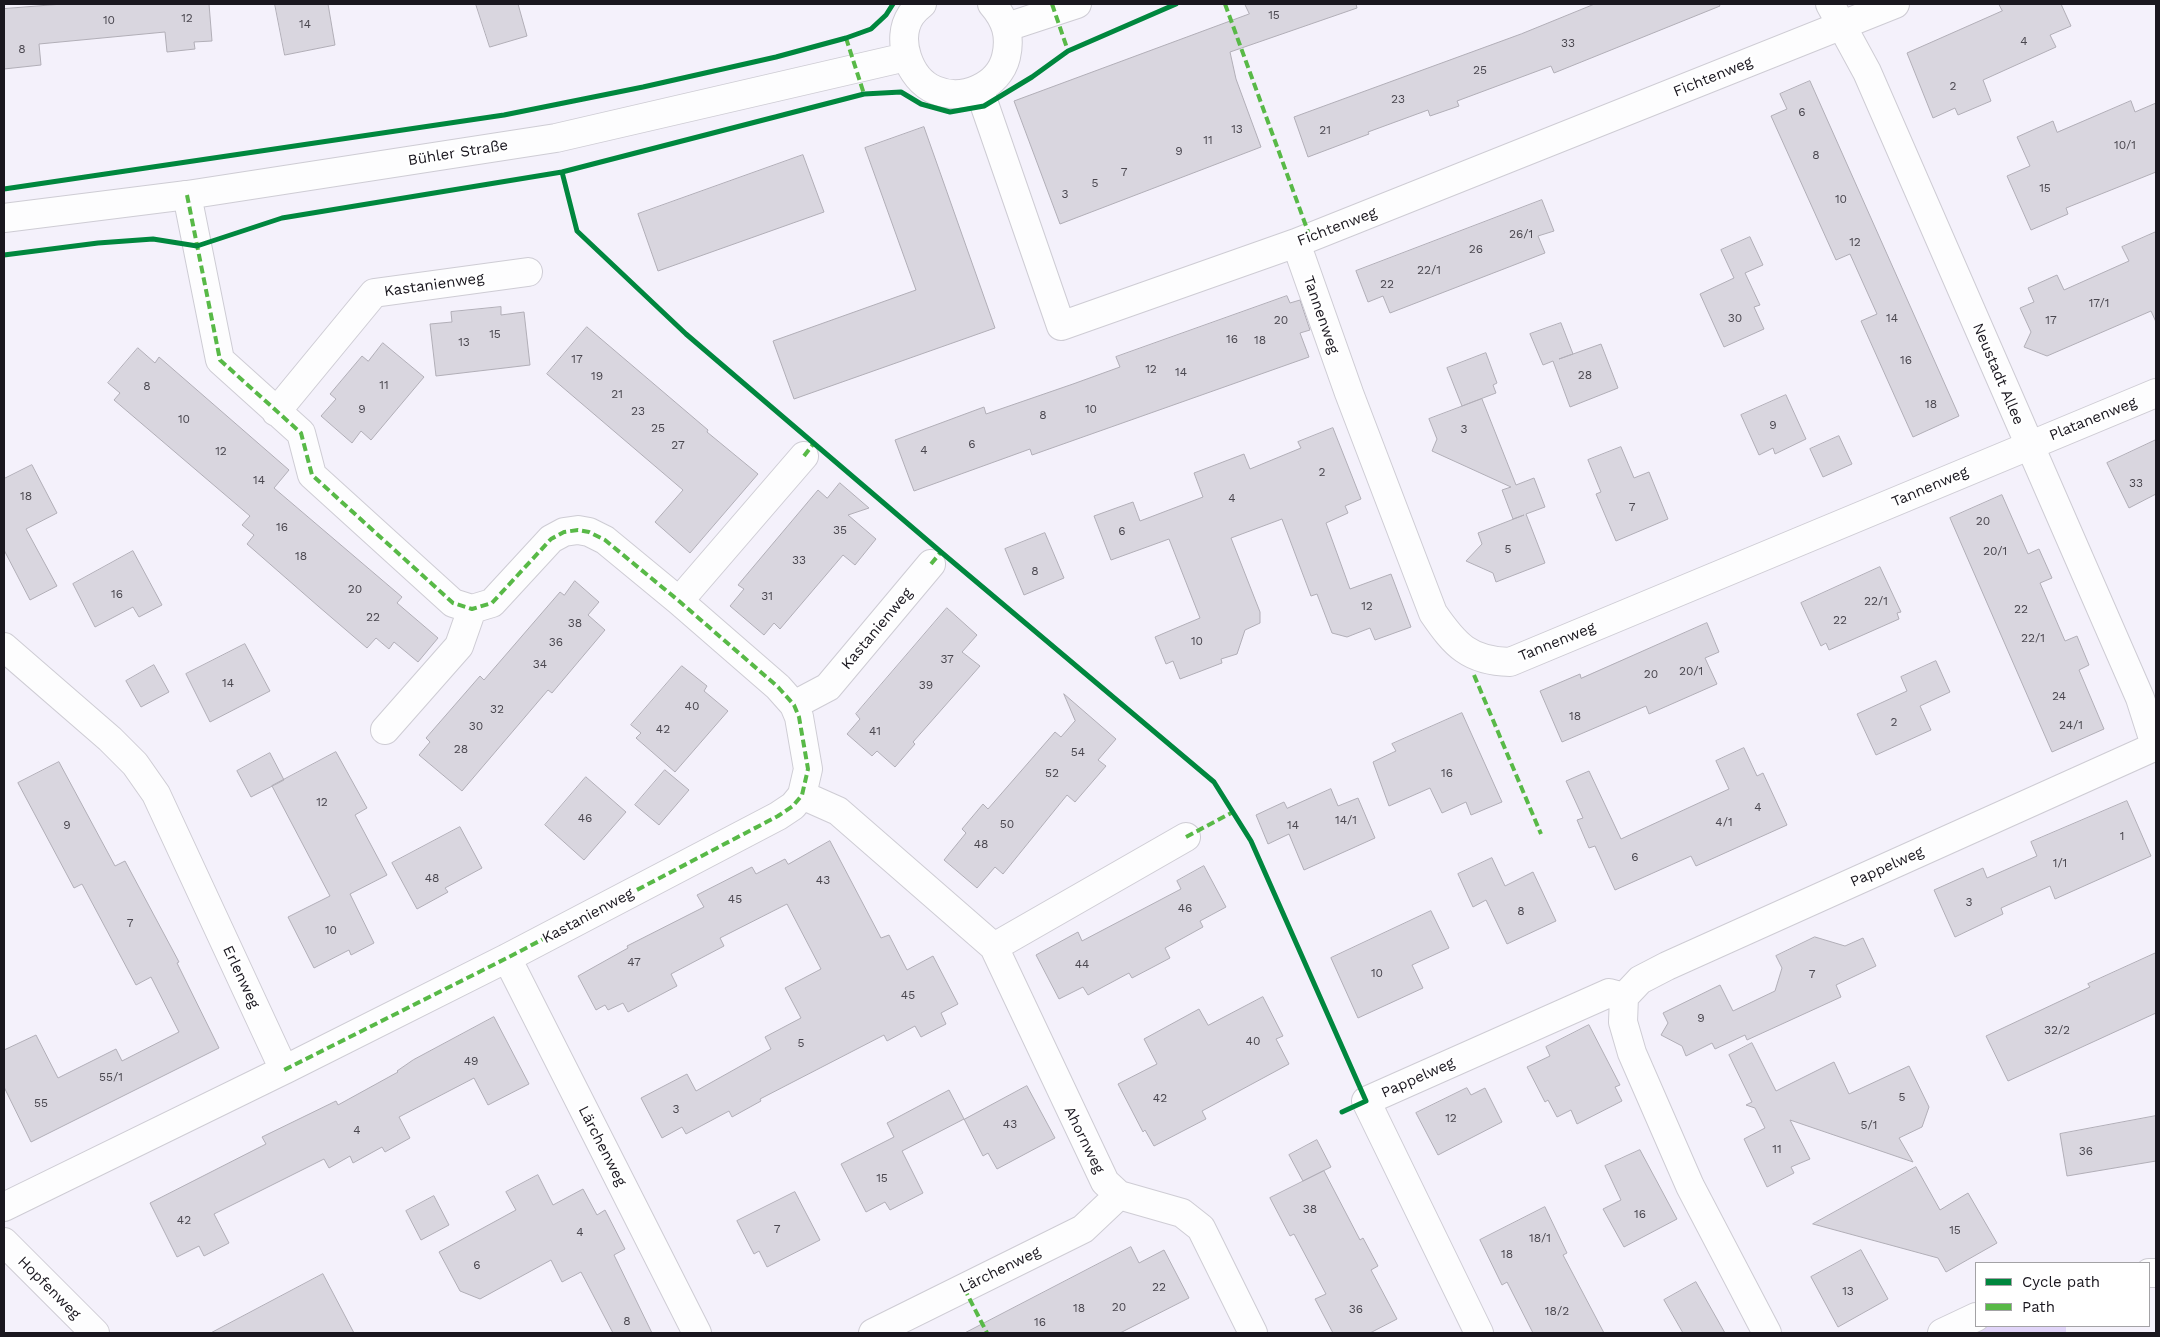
<!DOCTYPE html>
<html>
<head>
<meta charset="utf-8">
<style>
  body { margin:0 }
  #map { position:relative; width:2160px; height:1337px; overflow:hidden; background:#f4f1fb; font-family:"Work Sans",sans-serif }
  canvas { display:block }
  .frame { position:absolute; inset:0; border:5px solid #1a171f; pointer-events:none }
  .legend { position:absolute; left:1975px; top:1262px; width:175px; height:65px; box-sizing:border-box; background:#fff; border:1px solid #a3a2a5; margin:0; padding:6px 9px; list-style:none; font-size:15px; color:#1a171f }
  .legend li { display:flex; align-items:center; gap:10px; height:25px }
  .legend b { width:25px; border:1px solid #a3a2a5 }
</style>
</head>
<body>
<div id="map">
<canvas width="2160" height="1337"></canvas>
<div class="frame"></div>
<ul class="legend">
<li><b style="height:6px;background:#00873e"></b>Cycle path</li>
<li><b style="height:6px;background:#58b947"></b>Path</li>
</ul>
</div>
<script>
const g = document.querySelector('canvas').getContext('2d');
g.lineJoin = 'round';
function fill(path, color) {
  g.fillStyle = color;
  g.fill(path, 'evenodd');
}
function trace(path, color, width, dash) {
  g.strokeStyle = color;
  g.lineWidth = width;
  g.lineCap = dash ? 'butt' : 'round';
  g.setLineDash(dash || []);
  g.stroke(path);
}
function write(font, color, halo, rows, align = 'center') {
  g.font = font + ' "Work Sans",sans-serif';
  g.lineWidth = 5;
  g.setLineDash([]);
  g.textBaseline = 'middle';
  g.strokeStyle = halo;
  g.fillStyle = color;
  for (const [text, x, y, turn = 0] of rows) {
    g.save();
    g.translate(x, y);
    g.rotate((+turn || 0) * Math.PI / 180);
    g.textAlign = isNaN(turn) ? turn : align;
    if (halo) g.strokeText(text, 0, 0);
    g.fillText(text, 0, 0);
    g.restore();
  }
}
fill(new Path2D(`
  M 1985,1326 L 2066,1326 L 2066,1333 L 1970,1333 Z`), '#e0d4f8');
const building = new Path2D(`
  M 63,4 L 209,4 L 212,41 L 194,42 L 195,49 L 167,52 L 165,32 L 39,44 L 41,65 L 4,69 L 4,9 Z
  M 275,4 L 328,4 L 335,45 L 285,55 Z
  M 476,4 L 518,4 L 527,36 L 490,47 Z
  M 1245,4 L 1356,4 L 1357,8 L 1230,52 L 1236,79 L 1261,147 L 1060,224 L 1014,101 L 1249,14 Z
  M 1595,4 L 1719,4 L 1720,6 L 1554,73 L 1551,66 L 1457,101 L 1459,106 L 1430,116 L 1428,110 L 1368,132 L 1369,134 L 1308,157 L 1294,117 L 1521,34 Z
  M 1999,4 L 2061,4 L 2071,26 L 2050,35 L 2056,47 L 1983,80 L 1991,101 L 1958,115 L 1955,108 L 1933,118 L 1907,53 L 2002,11 Z
  M 1810,81 L 1959,416 L 1913,437 L 1861,321 L 1877,314 L 1850,254 L 1836,260 L 1771,116 L 1787,109 L 1780,94 Z
  M 2131,101 L 2135,112 L 2156,103 L 2156,172 L 2066,208 L 2068,214 L 2031,230 L 2007,176 L 2030,166 L 2017,137 L 2053,121 L 2057,132 Z
  M 924,127 L 995,328 L 794,399 L 773,341 L 916,290 L 865,148 Z
  M 803,155 L 824,212 L 658,271 L 638,214 Z
  M 1542,200 L 1554,231 L 1538,236 L 1545,253 L 1390,313 L 1383,296 L 1368,302 L 1356,271 Z
  M 2156,232 L 2156,322 L 2151,311 L 2047,356 L 2024,347 L 2031,332 L 2020,308 L 2034,302 L 2028,288 L 2057,275 L 2064,290 L 2129,261 L 2122,247 Z
  M 1750,237 L 1763,265 L 1745,273 L 1760,305 L 1754,307 L 1764,329 L 1724,347 L 1700,294 L 1734,278 L 1721,250 Z
  M 1287,296 L 1290,303 L 1300,300 L 1310,330 L 1300,333 L 1309,357 L 1032,455 L 1030,449 L 914,491 L 895,440 L 984,407 L 986,414 L 1073,384 L 1120,367 L 1116,357 Z
  M 501,307 L 501,315 L 524,312 L 530,365 L 436,376 L 430,324 L 452,322 L 451,312 Z
  M 1561,323 L 1573,354 L 1559,359 L 1601,344 L 1618,388 L 1570,407 L 1553,361 L 1543,365 L 1530,334 Z
  M 587,327 L 708,430 L 707,432 L 758,474 L 690,553 L 655,522 L 683,490 L 547,374 Z
  M 383,343 L 424,377 L 371,440 L 361,431 L 352,443 L 321,416 L 336,399 L 330,394 L 362,356 L 368,361 Z
  M 138,348 L 155,363 L 159,357 L 289,470 L 274,488 L 402,597 L 397,603 L 438,638 L 418,662 L 394,642 L 389,649 L 376,638 L 367,648 L 318,606 L 247,544 L 254,535 L 242,525 L 250,516 L 114,400 L 120,393 L 108,383 Z
  M 1486,353 L 1497,383 L 1493,385 L 1496,393 L 1462,406 L 1447,368 Z
  M 1786,395 L 1806,439 L 1775,454 L 1773,448 L 1759,455 L 1741,415 Z
  M 1482,399 L 1516,485 L 1534,478 L 1545,507 L 1526,514 L 1545,563 L 1496,582 L 1493,573 L 1466,561 L 1482,544 L 1478,533 L 1524,515 L 1513,519 L 1502,490 L 1511,487 L 1432,451 L 1437,439 L 1429,419 Z
  M 1333,428 L 1361,499 L 1345,506 L 1348,513 L 1326,523 L 1350,589 L 1391,574 L 1411,627 L 1375,640 L 1370,628 L 1347,637 L 1332,633 L 1317,594 L 1311,596 L 1282,519 L 1231,538 L 1260,612 L 1260,623 L 1245,630 L 1237,654 L 1221,659 L 1222,663 L 1180,679 L 1173,661 L 1166,664 L 1155,637 L 1200,618 L 1169,539 L 1111,560 L 1094,516 L 1133,502 L 1140,521 L 1203,497 L 1194,473 L 1244,454 L 1250,469 L 1301,448 L 1298,442 Z
  M 1839,436 L 1852,464 L 1823,477 L 1810,449 Z
  M 2156,440 L 2156,494 L 2129,508 L 2107,463 Z
  M 1621,447 L 1634,478 L 1649,472 L 1668,519 L 1616,541 L 1596,494 L 1601,492 L 1588,460 Z
  M 32,465 L 57,513 L 26,529 L 57,586 L 30,600 L 4,550 L 4,479 Z
  M 840,483 L 869,508 L 848,515 L 876,539 L 855,565 L 843,555 L 780,629 L 774,623 L 764,635 L 730,606 L 744,589 L 738,585 L 818,490 L 827,498 Z
  M 2002,495 L 2028,554 L 2039,549 L 2052,578 L 2040,583 L 2065,641 L 2077,636 L 2089,665 L 2079,670 L 2104,729 L 2052,752 L 1950,518 Z
  M 1045,533 L 1064,578 L 1024,595 L 1005,549 Z
  M 133,551 L 162,605 L 139,617 L 133,607 L 95,627 L 73,584 Z
  M 1880,567 L 1901,612 L 1897,613 L 1899,619 L 1829,650 L 1826,643 L 1821,646 L 1801,603 Z
  M 575,581 L 599,602 L 588,615 L 605,630 L 552,693 L 548,690 L 462,791 L 419,755 L 430,742 L 426,738 L 480,676 L 484,680 L 560,592 L 564,595 Z
  M 947,608 L 977,635 L 962,652 L 980,666 L 913,742 L 915,744 L 895,767 L 877,751 L 872,756 L 847,734 L 860,719 L 856,714 Z
  M 1707,623 L 1719,652 L 1705,658 L 1717,684 L 1649,714 L 1646,706 L 1562,742 L 1540,691 L 1580,674 L 1581,678 Z
  M 245,644 L 270,691 L 210,722 L 186,674 Z
  M 1936,661 L 1950,692 L 1920,706 L 1931,730 L 1876,755 L 1857,714 L 1907,691 L 1901,677 Z
  M 154,665 L 169,692 L 141,707 L 126,681 Z
  M 682,666 L 707,686 L 704,691 L 728,711 L 675,772 L 636,738 L 641,733 L 631,725 Z
  M 1064,694 L 1116,739 L 1098,760 L 1106,766 L 1075,802 L 1067,795 L 1003,874 L 995,867 L 977,888 L 944,860 L 966,833 L 962,829 L 983,804 L 988,809 L 1055,732 L 1061,737 L 1075,721 Z
  M 1462,713 L 1502,802 L 1471,815 L 1466,802 L 1442,813 L 1430,788 L 1389,806 L 1373,762 L 1396,751 L 1392,744 Z
  M 1744,748 L 1757,776 L 1763,773 L 1787,825 L 1696,866 L 1691,856 L 1615,890 L 1595,846 L 1589,848 L 1577,820 L 1583,818 L 1566,781 L 1589,771 L 1621,839 L 1729,789 L 1716,761 Z
  M 336,752 L 367,808 L 355,815 L 387,875 L 350,894 L 374,943 L 351,955 L 349,950 L 314,968 L 288,917 L 330,896 L 272,786 Z
  M 270,753 L 284,780 L 251,797 L 237,771 Z
  M 59,762 L 115,866 L 125,861 L 179,962 L 177,963 L 219,1048 L 31,1142 L 4,1087 L 4,1050 L 36,1035 L 58,1078 L 116,1049 L 122,1061 L 179,1032 L 151,977 L 136,985 L 82,884 L 74,888 L 18,783 Z
  M 665,770 L 689,790 L 659,825 L 635,805 Z
  M 586,777 L 626,812 L 584,860 L 545,825 Z
  M 1331,789 L 1338,806 L 1358,798 L 1375,838 L 1304,870 L 1289,834 L 1268,844 L 1256,815 L 1284,802 L 1287,808 Z
  M 2127,801 L 2151,856 L 2055,899 L 2050,886 L 2001,908 L 2003,914 L 1955,937 L 1934,890 L 1983,868 L 1987,878 L 2037,856 L 2031,842 Z
  M 460,827 L 482,868 L 445,888 L 448,892 L 417,909 L 392,863 Z
  M 830,841 L 881,938 L 889,935 L 907,970 L 933,956 L 958,1004 L 941,1013 L 946,1024 L 921,1037 L 915,1026 L 887,1041 L 884,1035 L 760,1099 L 761,1101 L 732,1117 L 729,1111 L 686,1134 L 682,1127 L 662,1138 L 641,1098 L 687,1074 L 696,1091 L 771,1049 L 765,1037 L 801,1018 L 785,988 L 821,969 L 787,904 L 720,938 L 724,946 L 671,974 L 677,986 L 628,1012 L 623,1003 L 608,1010 L 605,1005 L 596,1010 L 578,976 L 628,948 L 627,946 L 704,907 L 697,895 L 752,867 L 756,874 L 785,859 L 788,864 Z
  M 1492,858 L 1505,886 L 1533,872 L 1556,921 L 1507,944 L 1486,900 L 1473,907 L 1458,874 Z
  M 1204,866 L 1226,907 L 1200,921 L 1203,927 L 1165,948 L 1170,958 L 1155,966 L 1132,978 L 1129,973 L 1088,995 L 1083,987 L 1059,999 L 1036,955 L 1078,932 L 1082,941 L 1181,889 L 1177,881 Z
  M 1431,911 L 1449,948 L 1412,965 L 1423,988 L 1358,1018 L 1331,958 Z
  M 1815,937 L 1845,946 L 1863,938 L 1876,966 L 1836,985 L 1841,997 L 1747,1040 L 1745,1035 L 1715,1049 L 1712,1043 L 1686,1056 L 1682,1046 L 1661,1035 L 1668,1023 L 1663,1013 L 1720,985 L 1733,1011 L 1775,991 L 1782,968 L 1776,956 Z
  M 2156,953 L 2156,1013 L 2008,1081 L 1986,1036 L 2090,987 L 2088,984 Z
  M 1263,997 L 1283,1036 L 1276,1039 L 1289,1064 L 1202,1111 L 1206,1119 L 1154,1146 L 1145,1130 L 1143,1132 L 1118,1084 L 1157,1064 L 1144,1039 L 1199,1009 L 1208,1025 Z
  M 494,1017 L 529,1084 L 488,1105 L 474,1078 L 399,1117 L 410,1138 L 385,1152 L 382,1147 L 353,1163 L 350,1156 L 329,1168 L 324,1159 L 214,1214 L 229,1243 L 204,1256 L 199,1246 L 177,1257 L 150,1203 L 266,1144 L 262,1137 L 336,1101 L 338,1105 L 398,1072 L 397,1071 L 413,1060 Z
  M 1589,1025 L 1620,1085 L 1615,1087 L 1622,1101 L 1577,1124 L 1571,1110 L 1557,1117 L 1548,1100 L 1545,1102 L 1527,1067 L 1550,1056 L 1546,1047 Z
  M 1752,1043 L 1776,1091 L 1834,1062 L 1849,1094 L 1909,1066 L 1929,1107 L 1922,1127 L 1899,1138 L 1913,1162 L 1790,1120 L 1810,1159 L 1791,1167 L 1794,1173 L 1767,1187 L 1744,1139 L 1765,1128 L 1755,1108 L 1746,1105 L 1752,1102 L 1729,1055 Z
  M 1027,1086 L 1055,1138 L 997,1169 L 988,1153 L 983,1156 L 964,1119 L 902,1151 L 923,1193 L 890,1210 L 885,1202 L 866,1212 L 841,1164 L 894,1137 L 887,1123 L 949,1090 L 964,1119 Z
  M 1467,1088 L 1471,1095 L 1485,1088 L 1502,1122 L 1438,1155 L 1416,1113 Z
  M 2156,1116 L 2156,1161 L 2067,1176 L 2060,1134 Z
  M 1317,1140 L 1331,1167 L 1303,1181 L 1289,1155 Z
  M 1640,1150 L 1677,1219 L 1624,1247 L 1603,1209 L 1621,1200 L 1605,1166 Z
  M 1916,1167 L 1940,1210 L 1968,1193 L 1997,1243 L 1946,1272 L 1938,1258 L 1813,1224 Z
  M 1324,1171 L 1360,1240 L 1363,1238 L 1378,1266 L 1371,1270 L 1397,1319 L 1370,1333 L 1333,1333 L 1315,1299 L 1326,1294 L 1294,1234 L 1290,1236 L 1270,1198 Z
  M 538,1175 L 553,1205 L 583,1189 L 597,1215 L 605,1210 L 625,1249 L 614,1255 L 652,1333 L 613,1333 L 581,1272 L 562,1282 L 551,1260 L 480,1299 L 460,1291 L 439,1252 L 516,1210 L 506,1192 Z
  M 795,1192 L 820,1240 L 767,1267 L 759,1251 L 754,1254 L 737,1221 Z
  M 434,1196 L 449,1225 L 421,1240 L 406,1211 Z
  M 1545,1207 L 1567,1253 L 1563,1255 L 1604,1333 L 1533,1333 L 1507,1282 L 1502,1285 L 1480,1240 Z
  M 1131,1247 L 1139,1263 L 1164,1250 L 1189,1298 L 1120,1333 L 965,1333 Z
  M 1861,1250 L 1888,1299 L 1838,1327 L 1811,1277 Z
  M 323,1274 L 354,1333 L 211,1333 Z
  M 1696,1282 L 1725,1333 L 1683,1333 L 1664,1300 Z`);
fill(building, '#d9d6df');
trace(building, '#b1aeb7', 1);
const street = new Path2D(`
  M 1830,4 L 1867,72 L 2140,698 L 2156,748
  M 979,89 L 1061,326 L 1296,243 L 1895,4
  M 187,195 L 220,360 L 301,433 L 312,475 L 453,603 L 472,609 L 492,603 L 551,539 L 564,532 L 578,530 L 589,532 L 605,540 L 679,601 L 778,687 L 794,705 L 799,717 L 808,769 L 802,795 L 793,806 L 778,816 L 507,958 L 284,1070
  M 1296,243 L 1349,393 L 1433,613 C 1455,645 1469,661 1510,662 L 2156,393
  M 276,412 L 374,293 L 528,272
  M 679,601 L 804,456
  M 4,647 L 110,739 L 135,764 L 156,794 L 284,1070 L 4,1207
  M 794,705 L 828,687 L 931,564
  M 385,730 L 459,646 L 472,609
  M 802,795 L 838,811 L 994,947 L 1105,1182 L 1119,1195 L 1182,1213 L 1201,1228 L 1253,1333
  M 994,947 L 1186,837
  M 507,958 L 697,1333
  M 4,1242 L 95,1333
  M 2149,1273 L 2156,1273
  M 873,1333 L 1083,1229 L 1119,1195
  M 1479,1333 L 1366,1101 L 1609,993 L 1624,997
  M 1767,1333 L 1690,1186 L 1632,1053 L 1623,1022 L 1624,997 L 1640,980 L 1667,966 L 2156,746
  M 1942,1333 L 1976,1317`);
const secondary = new Path2D(`
  M 922,4 C 918,7 914,11 911,15 C 895,39 909,79 935,90 C 963,102 999,86 1006,57 C 1011,36 1006,20 992,4
  M 1007,27 L 1077,4
  M 4,218 L 187,195 L 556,138 L 906,57`);
trace(street, '#ceccd4', 30);
trace(secondary, '#ceccd4', 30);
trace(street, '#fdfdfe', 28);
trace(secondary, '#fdfdfe', 28);
trace(new Path2D(`
  M 1052,4 L 1068,51
  M 1225,4 L 1310,237
  M 846,38 L 864,94
  M 187,195 L 220,360 L 301,433 L 312,475 L 453,603 L 472,609 L 492,603 L 551,539 L 564,532 L 578,530 L 589,532 L 605,540 L 679,601 L 778,687 L 794,705 L 799,717 L 808,769 L 802,795 L 793,806 L 778,816 L 507,958 L 284,1070
  M 804,456 L 814,443
  M 931,564 L 941,552
  M 1474,675 L 1541,834
  M 1186,837 L 1233,812
  M 964,1288 L 987,1333`), '#58b947', 4, [8, 4]);
trace(new Path2D(`
  M 562,172 L 577,231 L 686,334 L 941,552 L 1214,782 L 1251,841 L 1366,1101 L 1342,1112
  M 4,189 L 504,115 L 643,87 L 776,57 L 846,38 L 871,29 L 886,15 L 893,4
  M 4,255 L 98,243 L 153,239 L 197,246 L 282,218 L 562,172 L 864,94 L 901,92 L 921,104 L 950,112 L 984,106 L 1032,77 L 1068,51 L 1176,4`), '#00873e', 5);
write('12px', '#4a474f', null, [
  ["15",1274,15],
  ["12",187,18],
  ["10",109,20],
  ["14",305,24],
  ["4",2024,41],
  ["33",1568,43],
  ["8",22,49],
  ["25",1480,70],
  ["2",1953,86],
  ["23",1398,99],
  ["6",1802,112],
  ["13",1237,129],
  ["21",1325,130],
  ["11",1208,140],
  ["10/1",2125,145],
  ["9",1179,151],
  ["8",1816,155],
  ["7",1124,172],
  ["5",1095,183],
  ["15",2045,188],
  ["3",1065,194],
  ["10",1841,199],
  ["26/1",1521,234],
  ["12",1855,242],
  ["26",1476,249],
  ["22/1",1429,270],
  ["22",1387,284],
  ["17/1",2099,303],
  ["30",1735,318],
  ["14",1892,318],
  ["20",1281,320],
  ["17",2051,320],
  ["15",495,334],
  ["16",1232,339],
  ["18",1260,340],
  ["13",464,342],
  ["17",577,359],
  ["16",1906,360],
  ["12",1151,369],
  ["14",1181,372],
  ["28",1585,375],
  ["19",597,376],
  ["11",384,385],
  ["8",147,386],
  ["21",617,394],
  ["18",1931,404],
  ["9",362,409],
  ["10",1091,409],
  ["23",638,411],
  ["8",1043,415],
  ["10",184,419],
  ["9",1773,425],
  ["25",658,428],
  ["3",1464,429],
  ["6",972,444],
  ["27",678,445],
  ["4",924,450],
  ["12",221,451],
  ["2",1322,472],
  ["14",259,480],
  ["33",2136,483],
  ["18",26,496],
  ["4",1232,498],
  ["7",1632,507],
  ["20",1983,521],
  ["16",282,527],
  ["35",840,530],
  ["6",1122,531],
  ["5",1508,549],
  ["20/1",1995,551],
  ["18",301,556],
  ["33",799,560],
  ["8",1035,571],
  ["20",355,589],
  ["16",117,594],
  ["31",767,596],
  ["22/1",1876,601],
  ["12",1367,606],
  ["22",2021,609],
  ["22",373,617],
  ["22",1840,620],
  ["38",575,623],
  ["22/1",2033,638],
  ["10",1197,641],
  ["36",556,642],
  ["37",947,659],
  ["34",540,664],
  ["20/1",1691,671],
  ["20",1651,674],
  ["14",228,683],
  ["39",926,685],
  ["24",2059,696],
  ["40",692,706],
  ["32",497,709],
  ["18",1575,716],
  ["2",1894,722],
  ["24/1",2071,725],
  ["30",476,726],
  ["42",663,729],
  ["41",875,731],
  ["28",461,749],
  ["54",1078,752],
  ["52",1052,773],
  ["16",1447,773],
  ["12",322,802],
  ["4",1758,807],
  ["46",585,818],
  ["14/1",1346,820],
  ["4/1",1724,822],
  ["50",1007,824],
  ["9",67,825],
  ["14",1293,825],
  ["1",2122,836],
  ["48",981,844],
  ["6",1635,857],
  ["1/1",2060,863],
  ["48",432,878],
  ["43",823,880],
  ["45",735,899],
  ["3",1969,902],
  ["46",1185,908],
  ["8",1521,911],
  ["7",130,923],
  ["10",331,930],
  ["47",634,962],
  ["44",1082,964],
  ["10",1377,973],
  ["7",1812,974],
  ["45",908,995],
  ["9",1701,1018],
  ["32/2",2057,1030],
  ["40",1253,1041],
  ["5",801,1043],
  ["49",471,1061],
  ["55/1",111,1077],
  ["5",1902,1097],
  ["42",1160,1098],
  ["55",41,1103],
  ["3",676,1109],
  ["12",1451,1118],
  ["43",1010,1124],
  ["5/1",1869,1125],
  ["4",357,1130],
  ["11",1777,1149],
  ["36",2086,1151],
  ["15",882,1178],
  ["38",1310,1209],
  ["16",1640,1214],
  ["42",184,1220],
  ["7",777,1229],
  ["15",1955,1230],
  ["4",580,1232],
  ["18/1",1540,1238],
  ["18",1507,1254],
  ["6",477,1265],
  ["22",1159,1287],
  ["13",1848,1291],
  ["20",1119,1307],
  ["18",1079,1308],
  ["36",1356,1309],
  ["18/2",1557,1311],
  ["8",627,1321],
  ["16",1040,1322]
]);
write('15px', '#1a171f', '#fff', [
  ["Fichtenweg",1713,77,-22],
  ["Bühler Straße",458,153,-9],
  ["Fichtenweg",1337,227,-21],
  ["Kastanienweg",434,285,-8],
  ["Tannenweg",1321,315,71],
  ["Neustadt Allee",1998,374,67],
  ["Platanenweg",2093,419,-22],
  ["Tannenweg",1930,487,-23],
  ["Kastanienweg",877,629,-50],
  ["Tannenweg",1557,642,-22],
  ["Pappelweg",1887,867,-24],
  ["Kastanienweg",588,916,-28],
  ["Erlenweg",241,977,65],
  ["Pappelweg",1418,1078,-24],
  ["Ahornweg",1084,1140,64],
  ["Lärchenweg",602,1146,63],
  ["Lärchenweg",1000,1270,-26],
  ["Hopfenweg",49,1288,45]
]);
</script>
</body>
</html>
